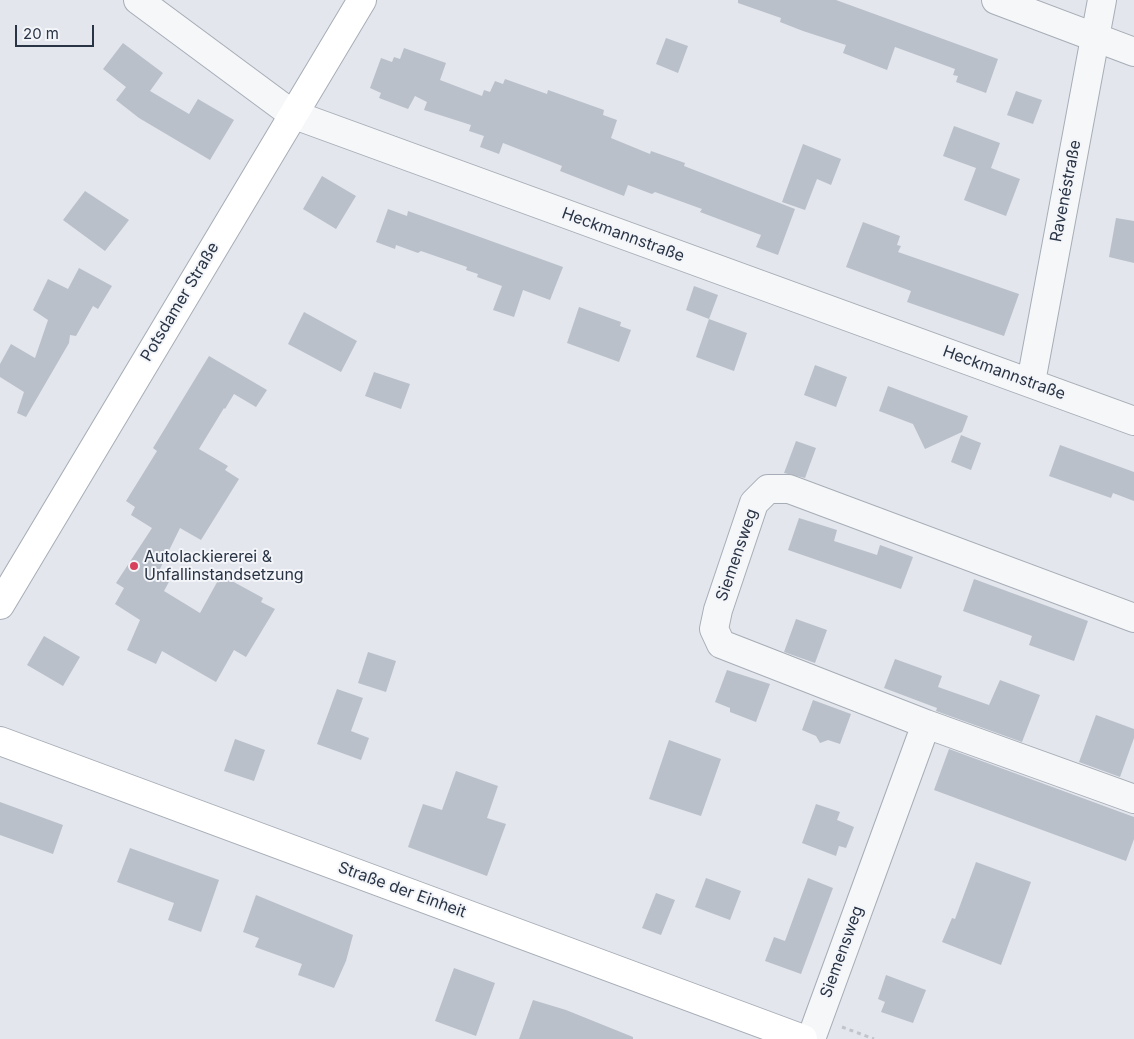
<!DOCTYPE html>
<html>
<head>
<meta charset="utf-8">
<style>
  body { margin:0 }
  #map { position:relative; width:1134px; height:1039px; overflow:hidden; background:#e3e6ec; font-family:Inter,sans-serif }
  canvas { display:block }
  .scale { position:absolute; left:15px; top:25px; width:79px; height:22px; box-sizing:border-box; border:2px solid #293445; border-top:0; padding-left:6px; font-size:15px; line-height:18px; white-space:nowrap; color:#293445; -webkit-text-stroke:4px #f3f5f9; paint-order:stroke }
</style>
</head>
<body>
<div id="map">
<canvas width="1134" height="1039"></canvas>
<div class="scale">20 m</div>
</div>
<script>
const g = document.querySelector('canvas').getContext('2d');
g.lineJoin = 'round';
function fill(path, color) {
  g.fillStyle = color;
  g.fill(path, 'evenodd');
}
function trace(path, color, width, dash) {
  g.strokeStyle = color;
  g.lineWidth = width;
  g.lineCap = dash ? 'butt' : 'round';
  g.setLineDash(dash || []);
  g.stroke(path);
}
function write(font, color, halo, rows, align = 'center') {
  g.font = font + ' Inter,sans-serif';
  g.lineWidth = 4;
  g.setLineDash([]);
  g.textBaseline = 'middle';
  g.strokeStyle = halo;
  g.fillStyle = color;
  for (const [text, x, y, turn = 0] of rows) {
    g.save();
    g.translate(x, y);
    g.rotate((+turn || 0) * Math.PI / 180);
    g.textAlign = isNaN(turn) ? turn : align;
    if (halo) g.strokeText(text, 0, 0);
    g.fillText(text, 0, 0);
    g.restore();
  }
}
fill(new Path2D(`
  M 738,0 L 836,0 L 998,59 L 986,93 L 956,82 L 958,76 L 953,75 L 955,69 L 895,47 L 887,70 L 843,53 L 846,45 L 803,31 L 780,22 L 781,18 L 738,3 Z
  M 666,38 L 688,46 L 678,73 L 656,64 Z
  M 123,43 L 163,73 L 150,91 L 189,114 L 198,99 L 234,120 L 210,160 L 139,118 L 116,100 L 126,87 L 103,69 Z
  M 404,48 L 446,63 L 440,80 L 482,96 L 484,90 L 490,92 L 495,81 L 503,84 L 505,79 L 547,94 L 548,90 L 604,110 L 603,115 L 617,120 L 611,138 L 650,154 L 651,151 L 685,163 L 684,166 L 795,209 L 778,255 L 756,247 L 761,235 L 700,212 L 702,209 L 655,192 L 652,194 L 628,185 L 624,196 L 560,171 L 562,166 L 552,162 L 503,143 L 499,154 L 480,147 L 484,136 L 469,131 L 471,125 L 424,110 L 427,102 L 415,96 L 408,109 L 379,98 L 381,93 L 370,88 L 381,58 L 392,62 L 394,57 L 400,59 Z
  M 1016,91 L 1042,100 L 1033,124 L 1007,115 Z
  M 954,126 L 1000,143 L 991,168 L 1020,179 L 1006,216 L 964,200 L 976,168 L 943,156 Z
  M 803,144 L 841,159 L 831,185 L 817,179 L 805,210 L 782,202 Z
  M 322,176 L 356,196 L 336,229 L 303,209 Z
  M 85,191 L 129,220 L 105,251 L 63,220 Z
  M 388,209 L 407,216 L 408,211 L 563,267 L 550,300 L 523,290 L 514,317 L 493,310 L 502,286 L 477,277 L 478,274 L 466,270 L 467,267 L 421,251 L 418,253 L 396,245 L 395,249 L 376,242 Z
  M 1116,218 L 1134,221 L 1134,263 L 1109,257 Z
  M 863,222 L 900,236 L 897,245 L 901,246 L 898,252 L 1019,294 L 1004,336 L 907,302 L 911,291 L 846,267 Z
  M 79,268 L 112,286 L 98,309 L 93,306 L 76,336 L 70,335 L 69,343 L 26,417 L 17,413 L 24,392 L 0,377 L 0,364 L 11,344 L 35,358 L 48,320 L 33,310 L 48,279 L 68,289 Z
  M 694,286 L 718,295 L 709,319 L 686,310 Z
  M 579,307 L 621,322 L 620,326 L 631,330 L 619,362 L 567,343 Z
  M 304,312 L 357,341 L 341,372 L 288,344 Z
  M 709,319 L 747,333 L 734,371 L 696,357 Z
  M 209,356 L 267,390 L 256,407 L 234,394 L 225,409 L 224,408 L 199,449 L 228,466 L 225,470 L 239,479 L 201,540 L 180,528 L 158,573 L 170,580 L 164,591 L 200,613 L 221,575 L 263,598 L 261,602 L 275,609 L 246,657 L 234,650 L 216,682 L 162,651 L 156,664 L 127,650 L 140,620 L 115,604 L 124,588 L 116,583 L 152,528 L 131,515 L 135,507 L 126,501 L 157,451 L 153,448 Z
  M 815,365 L 847,377 L 836,407 L 804,395 Z
  M 374,372 L 410,384 L 401,409 L 365,396 Z
  M 888,386 L 968,416 L 962,432 L 925,449 L 913,424 L 879,411 Z
  M 961,435 L 981,443 L 971,470 L 951,462 Z
  M 796,441 L 816,448 L 805,478 L 784,473 Z
  M 1060,445 L 1134,472 L 1134,501 L 1113,493 L 1111,498 L 1049,476 Z
  M 799,518 L 837,530 L 834,541 L 877,555 L 880,545 L 913,557 L 901,589 L 788,550 Z
  M 974,579 L 1088,621 L 1074,661 L 1029,645 L 1032,636 L 963,611 Z
  M 796,619 L 827,630 L 815,663 L 784,652 Z
  M 44,636 L 80,657 L 63,686 L 27,665 Z
  M 368,652 L 396,661 L 386,692 L 358,683 Z
  M 895,659 L 942,676 L 938,687 L 989,705 L 1000,680 L 1040,695 L 1022,742 L 936,711 L 937,708 L 884,688 Z
  M 727,670 L 770,684 L 756,722 L 730,712 L 730,708 L 715,702 Z
  M 337,689 L 363,698 L 351,731 L 369,738 L 361,760 L 317,744 Z
  M 813,700 L 851,714 L 840,744 L 828,740 L 820,743 L 816,736 L 802,730 Z
  M 1096,715 L 1134,729 L 1134,738 L 1120,777 L 1079,762 Z
  M 235,739 L 265,750 L 254,781 L 224,771 Z
  M 669,740 L 721,759 L 701,816 L 649,799 Z
  M 949,749 L 1134,817 L 1134,839 L 1126,861 L 934,790 Z
  M 456,771 L 498,786 L 487,818 L 506,824 L 487,876 L 408,847 L 423,804 L 442,810 Z
  M 0,802 L 63,825 L 53,854 L 0,835 Z
  M 816,804 L 840,812 L 837,820 L 854,827 L 846,848 L 839,846 L 836,856 L 802,843 Z
  M 130,848 L 219,880 L 201,932 L 168,920 L 174,903 L 117,882 Z
  M 976,862 L 1031,882 L 1001,965 L 942,942 L 952,918 L 955,919 Z
  M 706,878 L 741,891 L 730,920 L 695,907 Z
  M 808,878 L 833,888 L 801,974 L 765,961 L 774,937 L 785,941 Z
  M 656,893 L 675,900 L 661,935 L 642,928 Z
  M 256,895 L 353,935 L 346,961 L 334,988 L 298,975 L 302,964 L 255,947 L 259,938 L 243,932 Z
  M 454,968 L 495,983 L 476,1036 L 435,1021 Z
  M 886,975 L 926,990 L 913,1023 L 881,1012 L 885,1002 L 878,999 Z
  M 533,1000 L 566,1010 L 633,1037 L 633,1039 L 519,1039 Z`), '#b9c0ca');
const street = new Path2D(`
  M 138,0 L 292,114 L 1134,421
  M 996,0 L 1134,52
  M 1031,382 L 1102,0
  M 1134,618 L 789,489 L 768,489 L 754,503 L 718,610 L 714,629 L 721,644 L 926,724 L 1134,799
  M 811,1039 L 926,724`);
const secondary = new Path2D(`
  M 0,605 L 362,0
  M 0,741 L 803,1039`);
trace(street, '#a7adb7', 30);
trace(secondary, '#a7adb7', 30);
trace(new Path2D(`
  M 842,1027 L 874,1039`), '#c1c4ca', 3, [4, 4]);
trace(street, '#f6f7f9', 28);
trace(secondary, '#fff', 28);
for (const [x, y, r, color] of [
  [134,566,5,"#d7415c"]
]) {
  const dot = new Path2D();
  dot.arc(x, y, r, 0, 2 * Math.PI);
  g.fillStyle = color;
  g.fill(dot);
  trace(dot, '#f3f5f9', 2);
}
write('16px', '#293445', '#f3f5f9', [
  ["Ravenéstraße",1066,191,-79],
  ["Heckmannstraße",623,235,20],
  ["Potsdamer Straße",180,302,-59],
  ["Heckmannstraße",1004,373,20],
  ["Siemensweg",737,555,-71],
  ["Straße der Einheit",402,890,20],
  ["Siemensweg",842,952,-70]
]);
write('16px', '#293445', '#f3f5f9', [
  ["Autolackiererei &",144,557],
  ["Unfallinstandsetzung",144,575]
], 'left');
</script>
</body>
</html>
